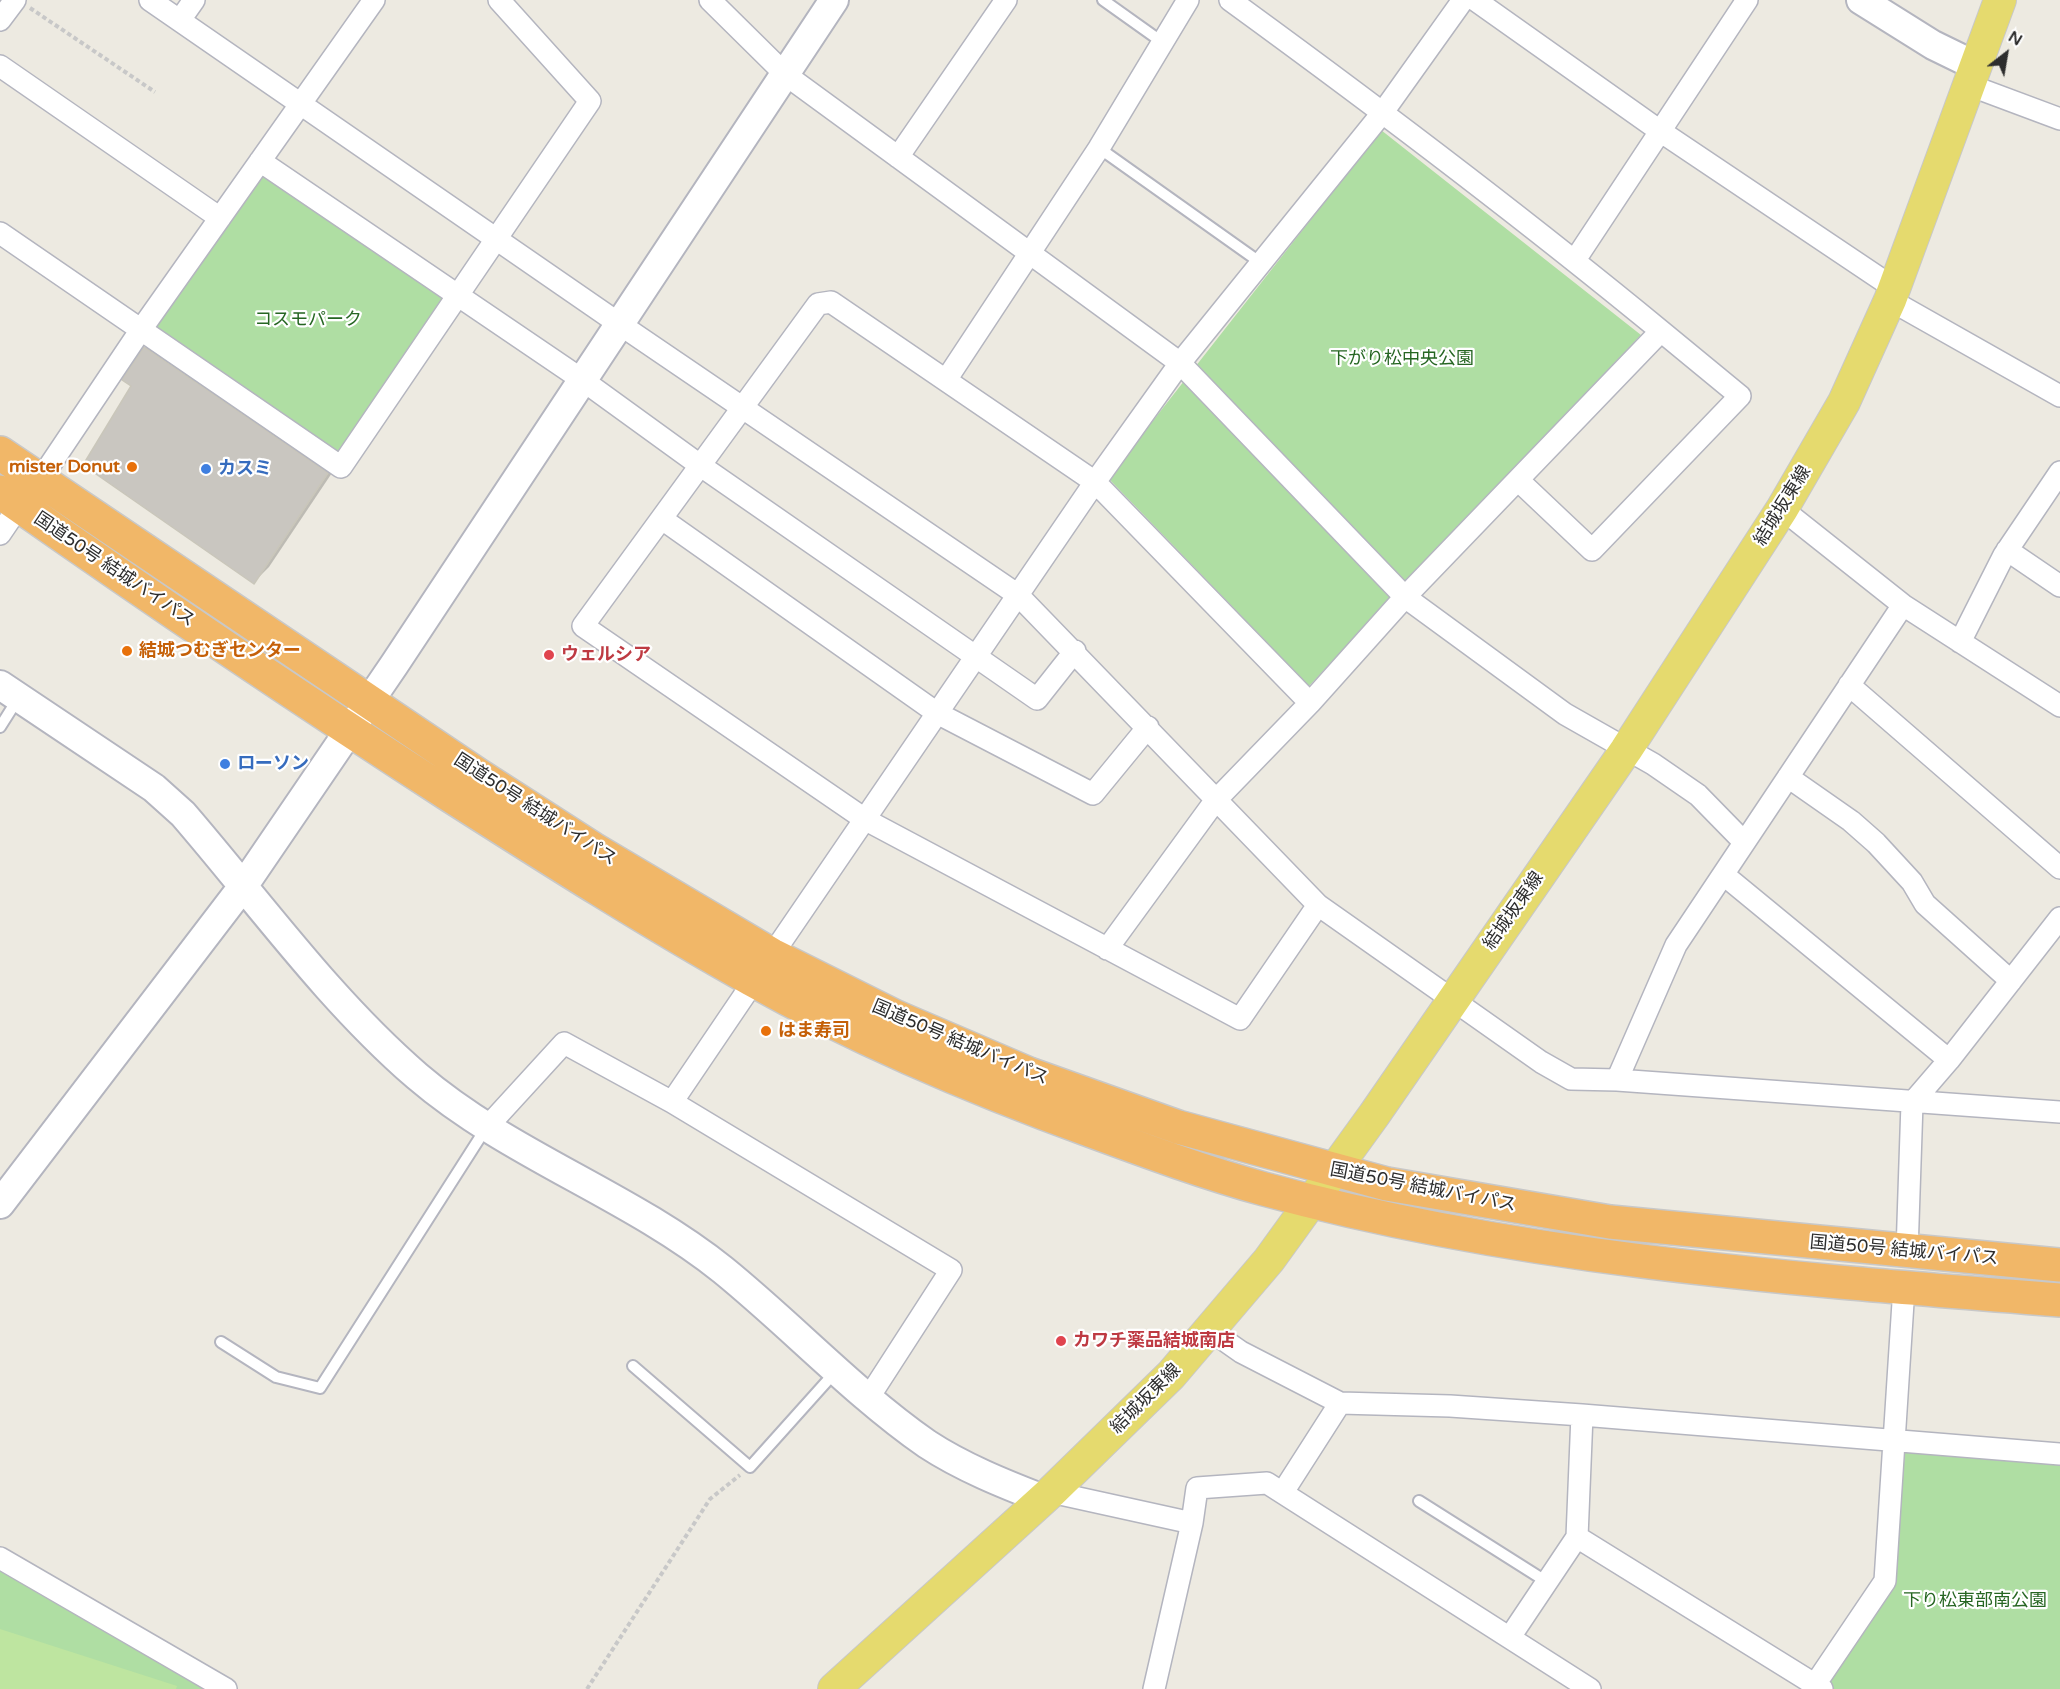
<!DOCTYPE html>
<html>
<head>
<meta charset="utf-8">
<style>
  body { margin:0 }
  #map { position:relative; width:2060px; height:1689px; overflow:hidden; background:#edeae1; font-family:"Varela Round",sans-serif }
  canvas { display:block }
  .north { position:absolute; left:1976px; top:24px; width:60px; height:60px; -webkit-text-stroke:4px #fff; paint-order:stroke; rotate:31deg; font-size:16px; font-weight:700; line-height:24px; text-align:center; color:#2d2d2d }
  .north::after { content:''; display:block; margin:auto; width:21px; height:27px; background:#2d2d2d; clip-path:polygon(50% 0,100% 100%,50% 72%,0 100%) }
</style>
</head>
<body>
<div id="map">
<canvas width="2060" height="1689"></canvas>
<div class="north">N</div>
</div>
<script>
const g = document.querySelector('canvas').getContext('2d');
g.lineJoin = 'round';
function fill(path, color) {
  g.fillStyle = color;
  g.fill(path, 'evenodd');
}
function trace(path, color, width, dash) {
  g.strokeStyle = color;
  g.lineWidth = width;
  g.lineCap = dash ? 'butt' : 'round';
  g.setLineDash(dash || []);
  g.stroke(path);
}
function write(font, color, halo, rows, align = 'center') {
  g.font = font + ' "Varela Round","Noto Sans JP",sans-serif';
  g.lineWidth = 4.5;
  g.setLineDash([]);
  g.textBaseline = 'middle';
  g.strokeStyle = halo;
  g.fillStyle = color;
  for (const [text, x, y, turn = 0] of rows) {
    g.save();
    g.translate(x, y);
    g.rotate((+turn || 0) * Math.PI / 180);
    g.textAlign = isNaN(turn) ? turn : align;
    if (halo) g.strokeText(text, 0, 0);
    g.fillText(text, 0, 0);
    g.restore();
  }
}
fill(new Path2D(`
  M 1381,130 L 1641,335 L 1309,686 L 1108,478 Z
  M 262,170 L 449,298 L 341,462 L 149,330 Z
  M 1899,1447 L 2060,1461 L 2060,1689 L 1834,1689 L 1827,1685 L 1892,1581 Z
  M 0,1565 L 215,1689 L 0,1689 Z`), '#afdea3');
fill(new Path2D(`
  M 0,1629 L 177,1686 L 176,1689 L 0,1689 Z`), '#bee5a0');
fill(new Path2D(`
  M 161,333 L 342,458 L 269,567 L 254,582 L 133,386 L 145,348 Z`), '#0003');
const building = new Path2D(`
  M 144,347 L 328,473 L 254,584 L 83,465 L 131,386 L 122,380 Z`);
fill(building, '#c9c6c0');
trace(building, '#c9c6ba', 1.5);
const lane = new Path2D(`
  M 1103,0 L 1162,42
  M 1099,148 L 1261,263
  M 0,727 L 19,697
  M 221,1342 L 276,1377 L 320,1388 L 486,1128
  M 633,1366 L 750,1467 L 837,1370
  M 1419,1501 L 1547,1582`);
const street = new Path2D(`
  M 150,0 L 618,323 L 1018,595 L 1318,905 L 1541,1062 L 1571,1079 L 1617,1080
  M 710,0 L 786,75 L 1180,363 L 1405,597 L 1565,714 L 1653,764 L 1698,795 L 1744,842
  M 1475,0 L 1660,131 L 1894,288
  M 0,20 L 15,0
  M 180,20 L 194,0
  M 0,66 L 220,218
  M 1969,85 L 2060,119
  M 898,157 L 1006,0
  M 260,161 L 581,379 L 701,466 L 1037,699 L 1075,651
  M 0,233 L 341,467 L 590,101 L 499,0
  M 1575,260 L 1747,0
  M 1890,300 L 2060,396
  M 946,380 L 1099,148 L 1188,0
  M 40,480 L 140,331 L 374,0
  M 1518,480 L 1592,550 L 1740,396 L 1661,331
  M 1782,509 L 1903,605 L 2060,706
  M 662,519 L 937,713 L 1093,794 L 1148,727
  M 0,534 L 19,506
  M 2007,550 L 2060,586
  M 1903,605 L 1676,945 L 1617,1080 L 2060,1112
  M 1960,642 L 2004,555 L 2060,472
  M 1849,685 L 2060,868
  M 1310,703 L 1095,482 L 831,302 L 818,304 L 583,626 L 866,820 L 1240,1019 L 1318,905
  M 1788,777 L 1851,821 L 1876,843 L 1912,882 L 1925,904 L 2011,981
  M 1724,875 L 1949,1060
  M 1107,949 L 1215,801 L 1310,703 L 1405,597 L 1661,331 C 1521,216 1377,107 1230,0
  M 772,955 L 1095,482 L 1180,363 L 1383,112 L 1463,0
  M 672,1102 L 754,981
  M 488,1126 L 564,1043 L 672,1102 L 951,1270 L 869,1397
  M 1907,1252 L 1912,1103 L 1949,1060 L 2060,918
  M 1211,1331 L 1241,1352 L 1340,1403 L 1450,1406 L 1582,1415 L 2060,1454
  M 1051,1492 L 1192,1523
  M 1283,1492 L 1340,1403
  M 1577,1537 L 1822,1689
  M 0,1558 L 226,1689
  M 1510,1637 L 1577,1537 L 1582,1415
  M 1154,1689 L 1192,1523 L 1197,1488 L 1267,1483 L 1590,1689
  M 1812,1689 L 1885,1581 L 1904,1287`);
const secondary = new Path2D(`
  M 1861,0 L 1933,45 L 1976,66
  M 0,685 L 154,788 L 183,814 C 259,902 328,999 417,1076 C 509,1155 628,1194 723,1270 C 792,1326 854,1393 927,1444 C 962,1467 1004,1484 1043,1499
  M 0,1204 L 244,885 L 394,665 L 834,0`);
const primary = new Path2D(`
  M 834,1689 L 1051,1492 L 1171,1375 L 1269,1260 L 1374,1115 L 1626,750 L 1782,509 L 1844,402 L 1890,300 L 2000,0`);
const highway = new Path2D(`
  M 0,453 L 478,775 L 593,849 L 772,955 L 896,1017 L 1029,1074 L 1178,1127 L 1387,1184 L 1610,1222 L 2060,1265
  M 0,492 C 148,596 299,698 451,796 C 550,859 649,922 751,979 C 860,1040 976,1089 1092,1131 C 1149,1152 1206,1173 1264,1189 C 1523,1260 1793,1279 2060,1300`);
trace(lane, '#b4b5bf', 14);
trace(street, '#b4b5bf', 24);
trace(secondary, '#b4b5bf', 32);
trace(primary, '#c8c8c8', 34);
trace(highway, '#c8c8c8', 36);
trace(new Path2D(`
  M 30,8 L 155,92
  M 587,1689 L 710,1499 L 740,1475`), '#c8c8c8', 4, [4.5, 3]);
trace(lane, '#fff', 10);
trace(street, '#fff', 21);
trace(secondary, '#fff', 28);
trace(primary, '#e5da6e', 32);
trace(highway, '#f1b768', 33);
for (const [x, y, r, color] of [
  [132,467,6,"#e8710a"],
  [206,469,6,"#3f7fe0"],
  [127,651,6,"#e8710a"],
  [549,655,6,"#e0444e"],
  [225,764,6,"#3f7fe0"],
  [766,1031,6,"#e8710a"],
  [1061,1341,6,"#e0444e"]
]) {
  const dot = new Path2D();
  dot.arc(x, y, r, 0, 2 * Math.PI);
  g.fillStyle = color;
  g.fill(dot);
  trace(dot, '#fff', 2);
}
write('18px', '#266622', '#fff', [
  ["コスモパーク",308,320],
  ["下がり松中央公園",1402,359],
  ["下り松東部南公園",1975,1601]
]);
write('bold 18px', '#c56008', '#fff', [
  ["mister Donut",120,467,"right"],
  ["結城つむぎセンター",139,651],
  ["はま寿司",778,1031]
], 'left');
write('bold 18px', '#366cbe', '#fff', [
  ["カスミ",218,469],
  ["ローソン",237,764]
], 'left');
write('18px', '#2d2d2d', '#fff', [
  ["結城坂東線",1783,506,-58],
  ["国道50号 結城バイパス",114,570,34],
  ["国道50号 結城バイパス",535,810,33],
  ["結城坂東線",1514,911,-55],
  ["国道50号 結城バイパス",960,1043,23],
  ["国道50号 結城バイパス",1423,1188,11],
  ["国道50号 結城バイパス",1904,1251,5],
  ["結城坂東線",1146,1399,-45]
]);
write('bold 18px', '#be3a42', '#fff', [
  ["ウェルシア",561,655],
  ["カワチ薬品結城南店",1073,1341]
], 'left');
</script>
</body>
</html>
